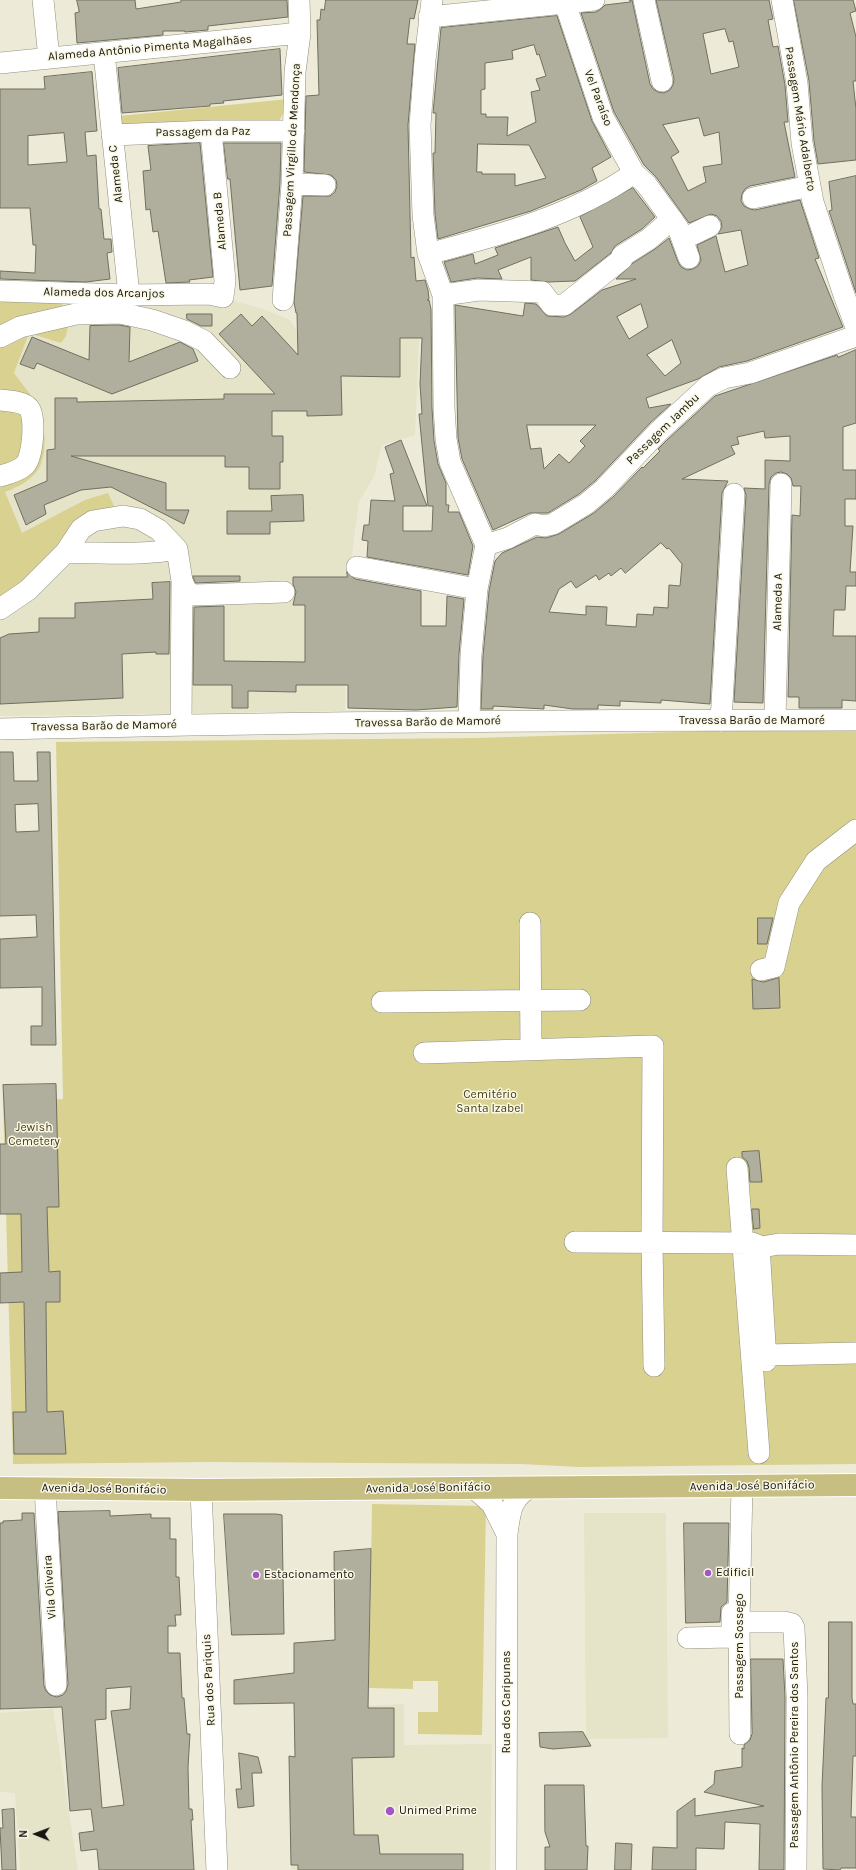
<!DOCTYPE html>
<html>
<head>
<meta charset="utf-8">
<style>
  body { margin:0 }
  #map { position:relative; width:856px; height:1870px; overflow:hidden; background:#edebd8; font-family:Karla,sans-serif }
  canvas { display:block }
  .north { position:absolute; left:16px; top:1814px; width:40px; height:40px; -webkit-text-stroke:3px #faf8e5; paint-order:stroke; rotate:271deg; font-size:11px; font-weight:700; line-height:16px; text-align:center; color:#171610 }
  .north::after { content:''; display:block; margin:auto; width:14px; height:18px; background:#171610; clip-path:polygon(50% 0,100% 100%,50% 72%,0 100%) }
</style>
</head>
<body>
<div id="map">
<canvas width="856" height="1870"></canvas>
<div class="north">N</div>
</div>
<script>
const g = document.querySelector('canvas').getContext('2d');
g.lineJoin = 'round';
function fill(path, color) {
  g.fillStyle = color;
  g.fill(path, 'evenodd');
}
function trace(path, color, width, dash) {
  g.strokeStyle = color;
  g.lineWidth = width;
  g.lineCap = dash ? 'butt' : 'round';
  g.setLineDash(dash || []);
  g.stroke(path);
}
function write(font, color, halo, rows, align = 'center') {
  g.font = font + ' Karla,sans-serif';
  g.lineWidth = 3;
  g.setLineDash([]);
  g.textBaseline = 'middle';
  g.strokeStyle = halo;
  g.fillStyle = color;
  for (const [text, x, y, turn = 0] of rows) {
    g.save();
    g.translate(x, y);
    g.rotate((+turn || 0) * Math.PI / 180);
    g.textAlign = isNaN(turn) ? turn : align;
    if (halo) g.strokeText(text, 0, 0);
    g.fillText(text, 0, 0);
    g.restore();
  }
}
fill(new Path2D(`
  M 0,291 L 231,300 L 263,309 L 290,320 L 300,336 L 419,339 L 415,435 L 382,445 L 374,476 L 359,502 L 350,569 L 371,573 L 373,629 L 346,629 L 345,711 L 0,716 Z
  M 584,1513 L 666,1513 L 668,1738 L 586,1739 Z
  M 404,1704 L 404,1745 L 492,1744 L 490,1870 L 291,1870 L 289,1756 L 295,1756 L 294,1709 Z
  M 53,1709 L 78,1870 L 20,1870 L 15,1793 L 0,1792 L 0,1713 Z`), '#e5e3c8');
fill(new Path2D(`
  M 288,99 L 286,108 L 278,123 L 121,129 L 119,116 Z
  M 0,297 L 58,299 L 70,315 L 66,336 L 61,343 L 29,333 L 14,373 C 22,385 34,397 41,411 C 44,416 43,426 44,432 C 47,466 37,480 5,492 L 22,533 L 85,500 L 108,493 L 117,513 L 85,517 L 0,616 Z
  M 774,729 L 856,730 L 856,1464 L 579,1467 L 521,1464 L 209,1462 L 13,1464 L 3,1102 L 63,1099 L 56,742 L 477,738 Z
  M 372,1504 L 486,1506 L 482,1735 L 418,1734 L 418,1712 L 438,1712 L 438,1681 L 413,1681 L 413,1689 L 369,1688 Z`), '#d8d190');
const building = new Path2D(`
  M 77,0 L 135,0 L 136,9 L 181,2 L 181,0 L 287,0 L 288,17 L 208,26 L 208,30 L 185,32 L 185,31 L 163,31 L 163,35 L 77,43 L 75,13 L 79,12 Z
  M 326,0 L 418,0 L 414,19 L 410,18 L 407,44 L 415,44 L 408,125 L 411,258 L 414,257 L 416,281 L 425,280 L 428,290 L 429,299 L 427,300 L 429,300 L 431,309 L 432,408 L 434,441 L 438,464 L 446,483 L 446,505 L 449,505 L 448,512 L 459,512 L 473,546 L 468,575 L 367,557 L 368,541 L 362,540 L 364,525 L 369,525 L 371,500 L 395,501 L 390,474 L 394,473 L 385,447 L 401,440 L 427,506 L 403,506 L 403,531 L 432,531 L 433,506 L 428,506 L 419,414 L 422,414 L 420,384 L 422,338 L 400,338 L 400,377 L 341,376 L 342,415 L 307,416 L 307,411 L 272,411 L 272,436 L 283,436 L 283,462 L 280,462 L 280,489 L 249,489 L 249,467 L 225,467 L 225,456 L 71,456 L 166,483 L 166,510 L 189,510 L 184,524 L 111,487 L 81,490 L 44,505 L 46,514 L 26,525 L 14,495 L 47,481 L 47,450 L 55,449 L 55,398 L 77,398 L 77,402 L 224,399 L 224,394 L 275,394 L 219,334 L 241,314 L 252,326 L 262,316 L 298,355 L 297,313 L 296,313 L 294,302 L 303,196 L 330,196 L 335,192 L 337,186 L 336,180 L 331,175 L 304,172 L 306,96 L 319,95 L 317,20 L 320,20 L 321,9 L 324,10 Z
  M 630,0 L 632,0 L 650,84 L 653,89 L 658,92 L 664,93 L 670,90 L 673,85 L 674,79 L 656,0 L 769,0 L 773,19 L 768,20 L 773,47 L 778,46 L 785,85 L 788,122 L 784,122 L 795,177 L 750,186 L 745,189 L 742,194 L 741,201 L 744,206 L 750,209 L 755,210 L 800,200 L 819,258 L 815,259 L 843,327 L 747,361 L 719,367 L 698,379 L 646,398 L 649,408 L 671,404 L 650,423 L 596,480 L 579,494 L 548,513 L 530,513 L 493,530 L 462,459 L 458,438 L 455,305 L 523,316 L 525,303 L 536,304 L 547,316 L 564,317 L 571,314 L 602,290 L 636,279 L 616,279 L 633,263 L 655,249 L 669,238 L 678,262 L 681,267 L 687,270 L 693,269 L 698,266 L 701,260 L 697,245 L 716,236 L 725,272 L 748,265 L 741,230 L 718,234 L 722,227 L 721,221 L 717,216 L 711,214 L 689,223 L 656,177 L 644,165 L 614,112 L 581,13 L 596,12 L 601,9 L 605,5 L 630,2 ZM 725,29 L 729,42 L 733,41 L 739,67 L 711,74 L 703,34 ZM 699,118 L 704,136 L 719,132 L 722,164 L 703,167 L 706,182 L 688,191 L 671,157 L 679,152 L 663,125 ZM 641,304 L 648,327 L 629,339 L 617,317 ZM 672,340 L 681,363 L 665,376 L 647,355 ZM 527,425 L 596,425 L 580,441 L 585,446 L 569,463 L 559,454 L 544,469 L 541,448 L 531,449 Z
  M 794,0 L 853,0 L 856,11 L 850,13 L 856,37 L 856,81 L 853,81 L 856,109 L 856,160 L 818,164 L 814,141 L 809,81 Z
  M 557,16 L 592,121 L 611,157 L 592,168 L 597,181 L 581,190 L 531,211 L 438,239 L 435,214 L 433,153 L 435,153 L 436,113 L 433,113 L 441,28 ZM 534,45 L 537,55 L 539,54 L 546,76 L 536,79 L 540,90 L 531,92 L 536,122 L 507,136 L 508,117 L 486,117 L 486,114 L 481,114 L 481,90 L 485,89 L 485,63 L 513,59 L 512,51 ZM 478,144 L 529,145 L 546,178 L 515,186 L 515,174 L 482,174 L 482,172 L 477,172 Z
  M 280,49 L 282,95 L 223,101 L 224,103 L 210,104 L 210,106 L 122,113 L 118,68 Z
  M 92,72 L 97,131 L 85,132 L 87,156 L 96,155 L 99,209 L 101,209 L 104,239 L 111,239 L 112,252 L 107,253 L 110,279 L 86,282 L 0,279 L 0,271 L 35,273 L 36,245 L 33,245 L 30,208 L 0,208 L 0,89 L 45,89 L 44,77 ZM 64,133 L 67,162 L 28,165 L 28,136 Z
  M 200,143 L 213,277 L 189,280 L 190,282 L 166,283 L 158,231 L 153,232 L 150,209 L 146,210 L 143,171 L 151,170 L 148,146 Z
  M 224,143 L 281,143 L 280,183 L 272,286 L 240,290 L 230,179 L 228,179 Z
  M 856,176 L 856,293 L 829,211 L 832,210 L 829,182 Z
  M 633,188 L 655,217 L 642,229 L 615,246 L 611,253 L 575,281 L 548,282 L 531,280 L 531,257 L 498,270 L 502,279 L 477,278 L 451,282 L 444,262 L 473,254 L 475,264 L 498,255 L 495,248 L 558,227 L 565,243 L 575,261 L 593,247 L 580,217 Z
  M 187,314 L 212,314 L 212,326 L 201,326 L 187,319 Z
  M 119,325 L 130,327 L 129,362 L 180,342 L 193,349 L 198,361 L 112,394 L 37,363 L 34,369 L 20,364 L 32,337 L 89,360 L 90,326 Z
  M 856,350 L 856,423 L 843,427 L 843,470 L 856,470 L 856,499 L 845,499 L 845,526 L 853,526 L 850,572 L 856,572 L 856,586 L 846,586 L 845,610 L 834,610 L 833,636 L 856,636 L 856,701 L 842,700 L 842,708 L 799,708 L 799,697 L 788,697 L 792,515 L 800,516 L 801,486 L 793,486 L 791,478 L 787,474 L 781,472 L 776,473 L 771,477 L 769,484 L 763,703 L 734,702 L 746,495 L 744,488 L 765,489 L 765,460 L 790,461 L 790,436 L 765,438 L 764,431 L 737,437 L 739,444 L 731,446 L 735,454 L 682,479 L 728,481 L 722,493 L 710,704 L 661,700 L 661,703 L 620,701 L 620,706 L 598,705 L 598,709 L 573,709 L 544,705 L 544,709 L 493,706 L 493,709 L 481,709 L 483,656 L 489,591 L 495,561 L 502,553 L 537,537 L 546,538 L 559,534 L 594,513 L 613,497 L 642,467 L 643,468 L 660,451 L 658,449 L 667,440 L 715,396 L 837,355 L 838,357 ZM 661,543 L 667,549 L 669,548 L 682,564 L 680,586 L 669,585 L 668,608 L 654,607 L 653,615 L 637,614 L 636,627 L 606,625 L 607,607 L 586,606 L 586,615 L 549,612 L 559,589 L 571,581 L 576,588 L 596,575 L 599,580 L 609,573 L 611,576 L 621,568 L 625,573 Z
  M 303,495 L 304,521 L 270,522 L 270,534 L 227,534 L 227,511 L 272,511 L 271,496 Z
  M 347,572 L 355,579 L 421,591 L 421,626 L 446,626 L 447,596 L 464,599 L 459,654 L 457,707 L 416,710 L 348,708 L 348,685 L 296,685 L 296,692 L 248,691 L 248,708 L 232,708 L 232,685 L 193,685 L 194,607 L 224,606 L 224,661 L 305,662 L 305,605 L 293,605 L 296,592 L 293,584 L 293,577 L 347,577 Z
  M 193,576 L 240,576 L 240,581 L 196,583 Z
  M 170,582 L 169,654 L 156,654 L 156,652 L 122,654 L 123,698 L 0,704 L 0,638 L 9,634 L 39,632 L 39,618 L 75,618 L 75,603 L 153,599 L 152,583 Z
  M 0,752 L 13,752 L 14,781 L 38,781 L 37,752 L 50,752 L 56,1045 L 31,1045 L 31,1026 L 42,1026 L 42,987 L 0,988 L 0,939 L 37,937 L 36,915 L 0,916 ZM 38,804 L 39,831 L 16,832 L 15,805 Z
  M 758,918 L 773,918 L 767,944 L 758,944 Z
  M 779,978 L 780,1008 L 753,1009 L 752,979 L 763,982 Z
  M 56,1084 L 59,1207 L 47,1207 L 49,1272 L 60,1271 L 60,1302 L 46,1302 L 47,1412 L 63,1411 L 66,1454 L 14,1454 L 13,1412 L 26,1412 L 24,1302 L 0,1303 L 0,1273 L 22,1272 L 21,1214 L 0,1214 L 0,1144 L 6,1144 L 3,1085 Z
  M 759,1151 L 762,1182 L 750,1182 L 749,1167 L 747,1161 L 742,1157 L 742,1152 Z
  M 752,1209 L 759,1209 L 760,1228 L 754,1229 Z
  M 110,1511 L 110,1516 L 151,1514 L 151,1518 L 170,1518 L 170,1539 L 176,1539 L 176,1577 L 179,1577 L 181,1615 L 175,1615 L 176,1626 L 168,1626 L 168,1653 L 180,1653 L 182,1698 L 184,1698 L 187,1734 L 190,1734 L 188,1767 L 189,1809 L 192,1809 L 193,1820 L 191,1820 L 194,1870 L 99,1870 L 97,1849 L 81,1851 L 79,1833 L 94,1831 L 91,1809 L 70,1811 L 62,1707 L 0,1709 L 0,1523 L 3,1523 L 3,1521 L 22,1520 L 22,1513 L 34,1513 L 44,1686 L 46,1691 L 50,1695 L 57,1697 L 63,1695 L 66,1691 L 68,1684 L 58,1512 ZM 131,1687 L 130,1709 L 111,1711 L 124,1805 L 102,1808 L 95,1720 L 106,1719 L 106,1689 Z
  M 224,1514 L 276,1514 L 282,1515 L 284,1634 L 232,1635 Z
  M 684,1523 L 729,1523 L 727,1602 L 721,1607 L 720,1622 L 686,1623 Z
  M 371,1549 L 368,1708 L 394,1708 L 394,1757 L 352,1758 L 354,1835 L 378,1835 L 380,1854 L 463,1854 L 463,1870 L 298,1870 L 298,1865 L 291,1865 L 289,1756 L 295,1757 L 294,1703 L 234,1704 L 234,1680 L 294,1673 L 294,1643 L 335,1640 L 334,1552 Z
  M 829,1622 L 852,1622 L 852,1698 L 853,1704 L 856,1704 L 856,1756 L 853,1756 L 851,1817 L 856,1817 L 856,1868 L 841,1868 L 840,1870 L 823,1869 L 822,1786 L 826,1698 L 828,1698 Z
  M 751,1659 L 783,1659 L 785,1697 L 784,1870 L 759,1870 L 760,1824 L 725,1822 L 724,1849 L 696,1848 L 696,1870 L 652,1870 L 653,1847 L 677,1848 L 677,1811 L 695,1798 L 695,1816 L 764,1806 L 704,1792 L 714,1784 L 715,1771 L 742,1767 L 742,1748 L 744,1749 L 744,1745 L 750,1740 L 752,1734 Z
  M 583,1732 L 591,1746 L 553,1749 L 540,1747 L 539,1733 Z
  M 239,1753 L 258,1757 L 262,1773 L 252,1773 L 254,1806 L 238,1808 L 236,1789 L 241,1789 Z
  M 545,1785 L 584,1785 L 586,1846 L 588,1846 L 587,1870 L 545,1870 L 545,1847 L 550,1847 L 545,1832 Z
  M 14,1809 L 16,1870 L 2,1870 L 0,1828 L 3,1828 L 2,1810 Z
  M 616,1843 L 632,1844 L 631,1870 L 615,1870 Z`);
fill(building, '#b0ae9c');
trace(building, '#716f5f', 1);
const minor = new Path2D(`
  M 43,0 L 49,58
  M 432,0 L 425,60 L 420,125 L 423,215 L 428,254 L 443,295 L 444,408 L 446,439 L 450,462 L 486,545 L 477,589 L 471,655 L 469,721
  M 644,0 L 662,81
  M 782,0 L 797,83 L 802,143 L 813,202 L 844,295 L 856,327
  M 565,3 L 603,117 L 634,173 L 646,184 L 678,228 L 689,258
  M 429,17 L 594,0
  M 104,53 L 129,295
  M 0,63 L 300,33
  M 112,135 L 211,131 L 294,131
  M 292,184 L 325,185
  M 753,198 L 810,186
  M 683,239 L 710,226
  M 428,254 C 500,235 573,216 634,173
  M 0,291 L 129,295 L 209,294 L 223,297 L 225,281 L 211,131
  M 443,295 L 479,290 L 542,292 L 552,305 L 564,305 L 622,259 L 622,256 L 649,239 L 672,219
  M 283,300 L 292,184 L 295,72 L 300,33 L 299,0
  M 0,337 L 20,327 L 76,314 L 120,313 L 152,320 L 184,331 L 204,341 L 230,368
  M 0,400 C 8,401 23,401 29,408 C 36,418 33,456 25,465 C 19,471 8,474 0,476
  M 486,545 L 508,538 L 535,524 L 544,526 L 553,524 L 586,504 L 604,489 L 659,431 L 708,386 L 724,378 L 750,373 L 856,336
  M 65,553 C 102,552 141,556 177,549
  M 357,567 L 477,589
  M 0,609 L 28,590 L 65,553 L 81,529 L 93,521 L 123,516 L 140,519 L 159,530 L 177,549 L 182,581 L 187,592 L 194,595 L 284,592
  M 775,720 L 781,484
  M 721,721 L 734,494
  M 181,724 L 182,581
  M 0,729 C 285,722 571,720 856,720
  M 530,923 L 531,1049
  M 761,970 L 774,967 L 789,903 L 816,861 L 856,830
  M 382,1002 L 580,1000
  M 424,1053 L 653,1046 L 652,1242 L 654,1366
  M 737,1168 L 759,1453
  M 575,1242 L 752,1243 L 762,1247 L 779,1244 L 856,1245
  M 759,1246 L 766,1361
  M 766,1355 L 856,1353
  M 45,1488 L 56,1685
  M 474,1488 L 492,1504 L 507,1534
  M 201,1490 L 217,1870
  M 739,1622 L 784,1622 L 792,1624 L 794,1628 L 797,1697 L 796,1870
  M 688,1638 L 729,1637 L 732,1631 L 732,1613
  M 740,1734 L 739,1622 L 742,1486
  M 506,1870 L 507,1534 C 510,1513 510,1498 531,1487`);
const major = new Path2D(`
  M 0,1488 L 201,1490 L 856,1485`);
trace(minor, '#92907f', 22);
trace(major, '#fff', 24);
trace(minor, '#fff', 21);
trace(major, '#c7bf82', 22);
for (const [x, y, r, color] of [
  [708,1573,4,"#a155c8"],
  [256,1575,4,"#a155c8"],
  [390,1811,5,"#a155c8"]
]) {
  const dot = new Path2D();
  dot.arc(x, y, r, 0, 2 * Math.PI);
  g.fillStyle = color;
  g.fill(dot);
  trace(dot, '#faf8e5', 1.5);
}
write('12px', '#171610', '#faf8e5', [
  ["Alameda Antônio Pimenta Magalhães",150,48,-5],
  ["Vel Paraíso",598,98,69],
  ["Passagem Mário Adalberto",800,119,81],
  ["Passagem da Paz",203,132,-1],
  ["Passagem Virgillo de Mendonça",292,150,-87],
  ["Alameda C",116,174,-96],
  ["Alameda B",220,221,-95],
  ["Alameda dos Arcanjos",104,293,1],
  ["Passagem Jambu",663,429,-44],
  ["Alameda A",778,602,-89],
  ["Travessa Barão de Mamoré",752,721],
  ["Travessa Barão de Mamoré",428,722,-1],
  ["Travessa Barão de Mamoré",104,726,-1],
  ["Avenida José Bonifácio",752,1486,-1],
  ["Avenida José Bonifácio",428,1488,-1],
  ["Avenida José Bonifácio",104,1489,1],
  ["Vila Oliveira",50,1587,-94],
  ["Passagem Sossego",740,1646,-90],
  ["Rua dos Pariquis",209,1680,-93],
  ["Rua dos Caripunas",507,1702,-90],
  ["Passagem Antônio Pereira dos Santos",795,1745,-90]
]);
write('12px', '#443f16', '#faf8e5', [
  ["Cemitério",490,1095],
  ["Santa Izabel",490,1109],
  ["Jewish",34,1128],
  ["Cemetery",34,1142]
]);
write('12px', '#171610', '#faf8e5', [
  ["Edificil",716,1573],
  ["Estacionamento",264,1575],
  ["Unimed Prime",399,1811]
], 'left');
</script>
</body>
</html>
